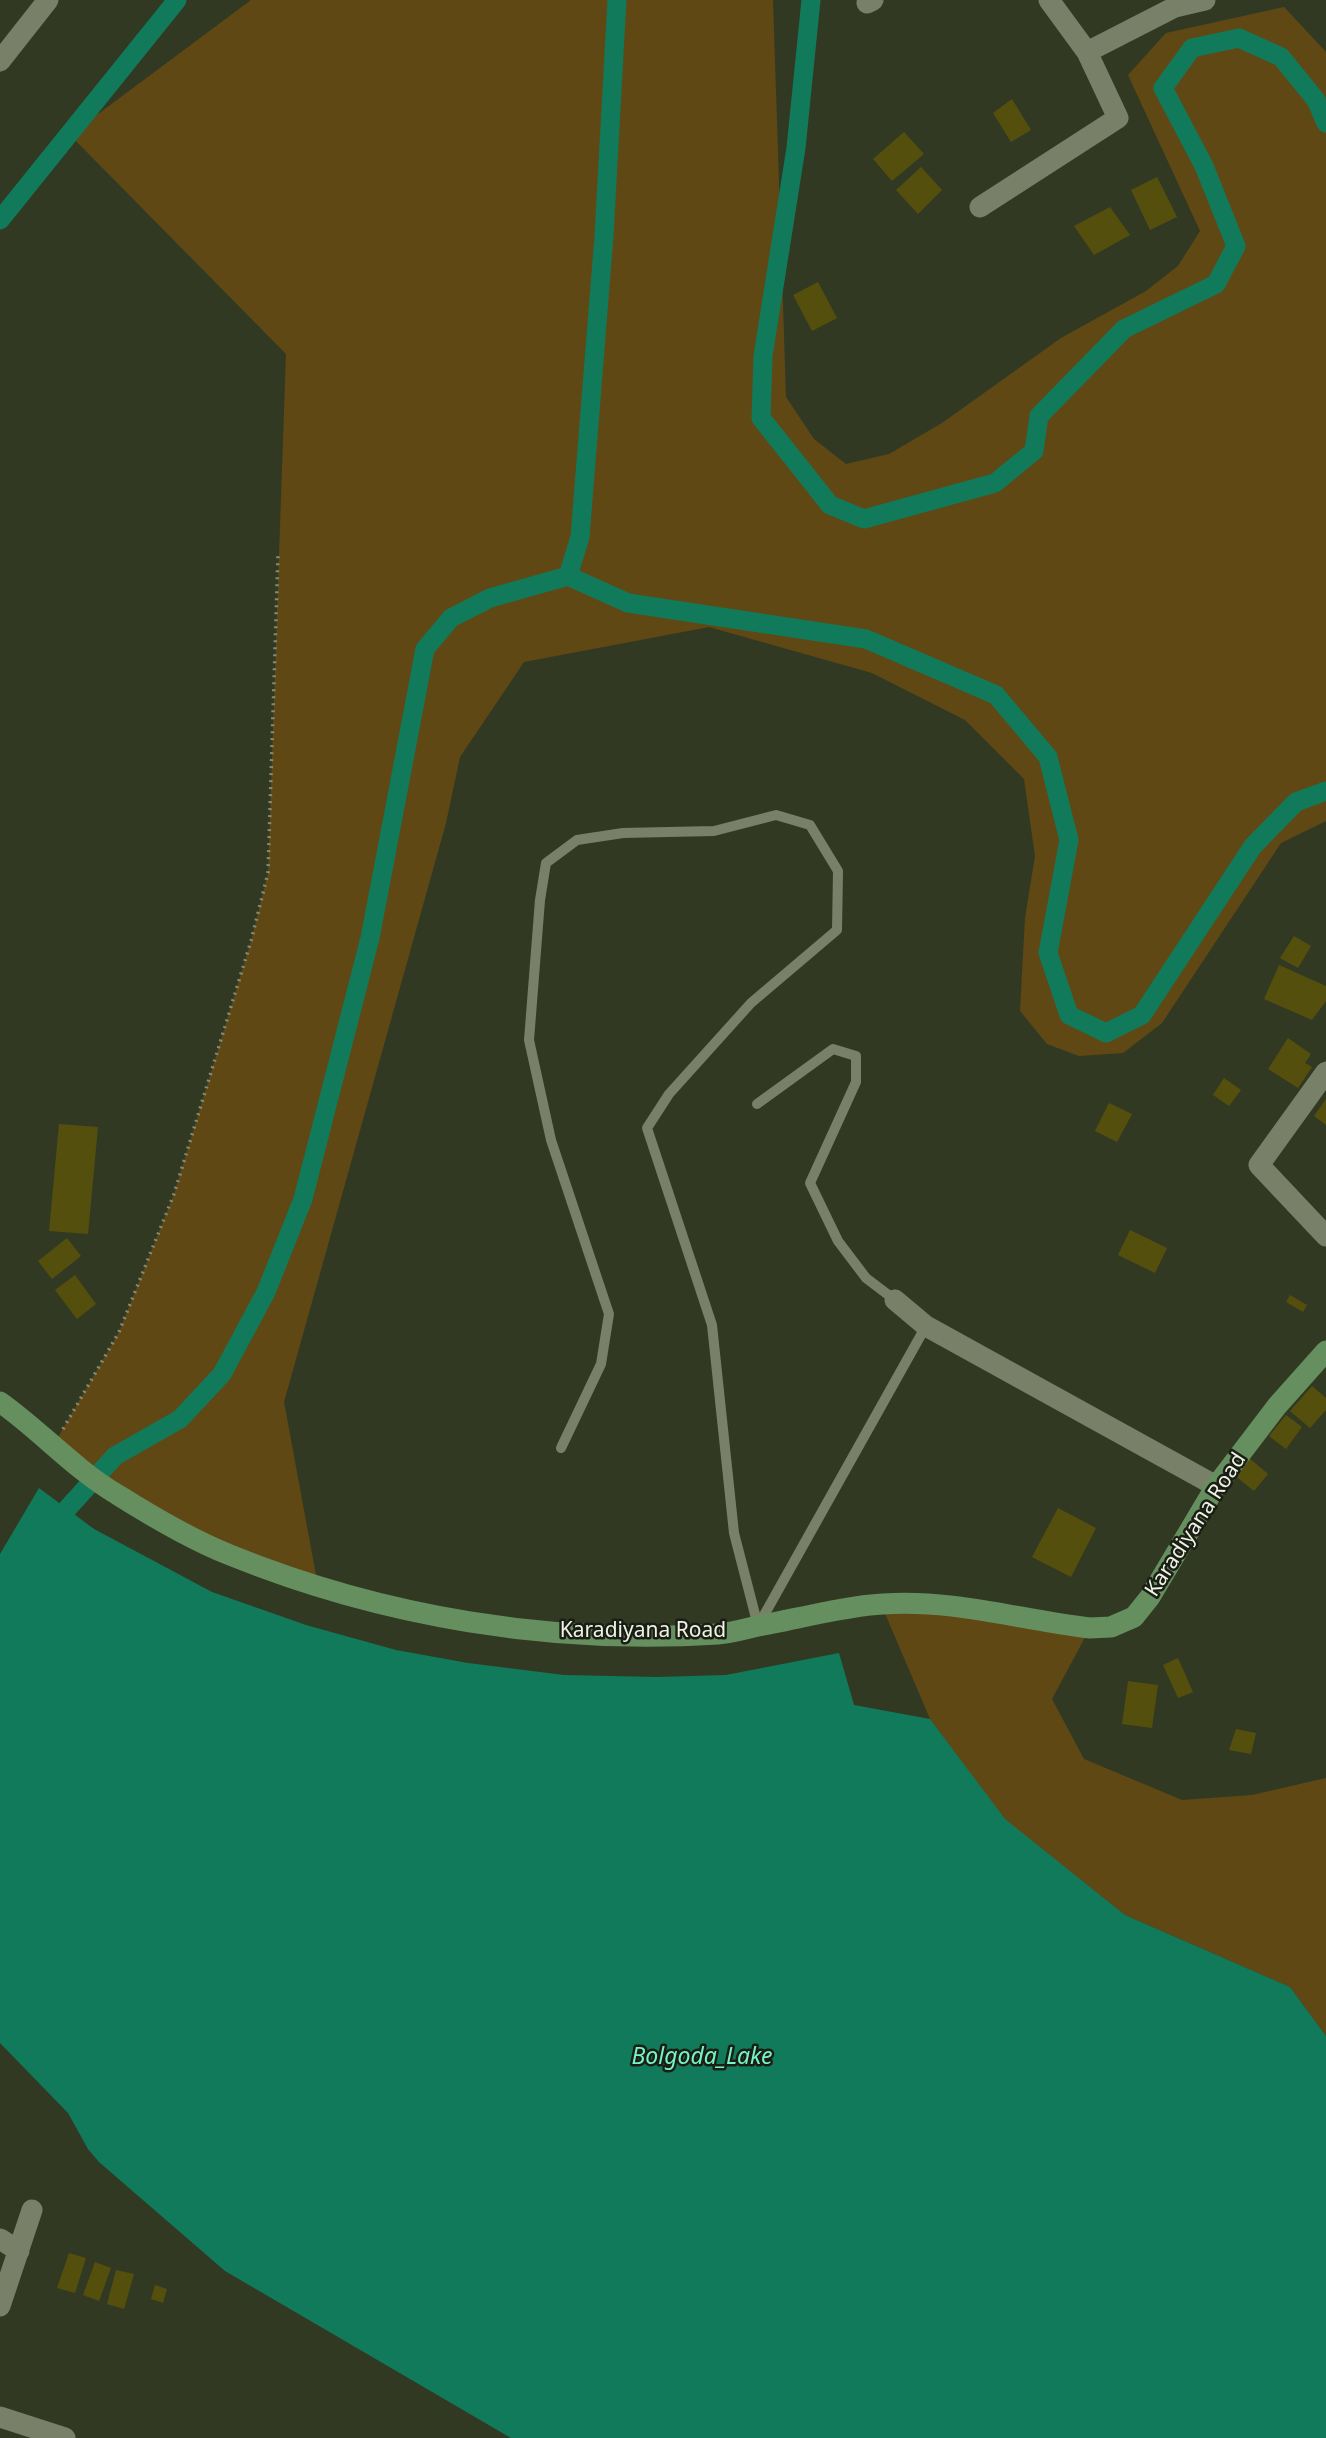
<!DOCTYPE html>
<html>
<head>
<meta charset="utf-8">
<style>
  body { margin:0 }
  canvas { display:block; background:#313922 }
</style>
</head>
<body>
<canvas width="1326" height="2438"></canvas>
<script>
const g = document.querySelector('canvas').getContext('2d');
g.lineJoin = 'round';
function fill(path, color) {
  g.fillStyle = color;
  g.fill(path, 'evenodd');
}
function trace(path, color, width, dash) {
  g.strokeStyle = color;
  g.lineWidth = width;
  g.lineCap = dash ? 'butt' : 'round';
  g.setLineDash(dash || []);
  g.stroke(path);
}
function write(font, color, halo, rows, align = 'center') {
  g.font = font + ' "Noto Sans",sans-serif';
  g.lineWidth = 5;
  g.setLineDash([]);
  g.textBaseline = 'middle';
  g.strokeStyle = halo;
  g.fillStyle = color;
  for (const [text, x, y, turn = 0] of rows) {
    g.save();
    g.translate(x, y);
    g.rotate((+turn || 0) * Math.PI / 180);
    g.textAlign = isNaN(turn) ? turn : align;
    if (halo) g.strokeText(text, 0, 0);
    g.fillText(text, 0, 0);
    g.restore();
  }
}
fill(new Path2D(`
  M 251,0 L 773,0 L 786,397 L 814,439 L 846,464 L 889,454 L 942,423 L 1061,338 L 1146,291 L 1178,266 L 1200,231 L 1128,75 L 1166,33 L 1284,7 L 1326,52 L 1326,821 L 1281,843 L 1162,1023 L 1123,1053 L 1079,1056 L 1047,1044 L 1020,1011 L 1025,918 L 1035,856 L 1024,779 L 965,720 L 872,673 L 709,627 L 524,662 L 460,757 L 446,823 L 284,1402 L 318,1586 L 229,1555 L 53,1446 L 119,1332 L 174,1194 L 251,941 L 268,873 L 286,354 L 70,135 Z
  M 881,1604 L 1090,1628 L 1052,1699 L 1084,1759 L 1182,1800 L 1252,1795 L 1326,1778 L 1326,2036 L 1290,1987 L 1125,1915 L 1004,1819 L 930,1719 Z`), '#604815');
fill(new Path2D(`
  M 39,1488 L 94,1529 L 212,1592 L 306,1625 L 396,1650 L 468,1663 L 564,1675 L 657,1677 L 726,1675 L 839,1653 L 854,1705 L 930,1719 L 1005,1819 L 1125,1915 L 1290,1987 L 1326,2036 L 1326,2438 L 511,2438 L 225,2271 L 99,2162 L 88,2149 L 68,2113 L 0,2043 L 0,1554 Z`), '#117a5b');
trace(new Path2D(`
  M 811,0 L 796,148 L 763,356 L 761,418 L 830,505 L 864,519 L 995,483 L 1034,451 L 1039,416 L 1124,329 L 1216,284 L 1236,246 L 1204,166 L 1163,88 L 1192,48 L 1239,38 L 1281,57 L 1316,100 L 1326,123
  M 0,220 L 177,0
  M 568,576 L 628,603 L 866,639 L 996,695 L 1048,757 L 1069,840 L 1048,953 L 1069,1015 L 1106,1033 L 1142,1015 L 1253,846 L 1296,802 L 1326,791
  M 67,1509 L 115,1456 L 180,1419 L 222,1374 L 266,1292 L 303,1199 L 370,938 L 425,649 L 451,618 L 490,598 L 568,576 L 580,537 L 604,236 L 617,0`), '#117a5b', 19);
fill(new Path2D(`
  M 1012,99 L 1031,130 L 1011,142 L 993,113 Z
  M 904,132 L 924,154 L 892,181 L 873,159 Z
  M 921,167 L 942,190 L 918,214 L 896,190 Z
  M 1157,177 L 1177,217 L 1150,230 L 1131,190 Z
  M 1110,207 L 1130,235 L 1094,255 L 1074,226 Z
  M 818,282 L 837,318 L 812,331 L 793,295 Z
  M 1294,936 L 1311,946 L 1298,968 L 1280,958 Z
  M 1279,965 L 1326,986 L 1326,1001 L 1312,1020 L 1264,999 Z
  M 1288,1038 L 1311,1054 L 1305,1063 L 1312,1067 L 1298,1088 L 1268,1069 Z
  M 1224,1078 L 1241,1090 L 1229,1106 L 1213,1095 Z
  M 1326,1099 L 1326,1125 L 1314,1116 Z
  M 1109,1103 L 1132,1114 L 1117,1142 L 1095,1131 Z
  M 59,1124 L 98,1127 L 88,1234 L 49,1231 Z
  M 1130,1230 L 1167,1248 L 1155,1273 L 1118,1255 Z
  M 67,1238 L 81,1256 L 52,1279 L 38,1261 Z
  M 75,1275 L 96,1304 L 77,1319 L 55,1290 Z
  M 1290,1295 L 1307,1305 L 1303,1312 L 1286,1302 Z
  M 1312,1386 L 1326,1398 L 1326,1410 L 1310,1428 L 1290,1411 Z
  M 1286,1415 L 1302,1427 L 1286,1449 L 1269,1436 Z
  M 1249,1458 L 1268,1474 L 1254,1491 L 1234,1475 Z
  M 1058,1508 L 1096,1528 L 1071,1577 L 1032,1557 Z
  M 1178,1658 L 1193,1692 L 1178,1698 L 1163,1665 Z
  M 1128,1681 L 1158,1685 L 1152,1728 L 1122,1724 Z
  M 1236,1729 L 1256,1733 L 1251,1754 L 1229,1750 Z
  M 69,2253 L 86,2258 L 75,2293 L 57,2288 Z
  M 95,2262 L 111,2268 L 99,2301 L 83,2295 Z
  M 116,2270 L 134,2274 L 124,2309 L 107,2304 Z
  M 155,2285 L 167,2289 L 163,2303 L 151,2299 Z`), '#554f0d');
trace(new Path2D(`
  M 63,1429 L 119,1332 L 174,1194 L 251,941 L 268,873 L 278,554`), '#838a77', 3.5, [2, 5]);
trace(new Path2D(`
  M 757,1104 L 833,1049 L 856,1056 L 856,1082 L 810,1183 L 838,1241 L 866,1278 L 895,1300
  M 561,1448 L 601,1364 L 609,1314 L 551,1140 L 529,1040 L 540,900 L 546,863 L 577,840 L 623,833 L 714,831 L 776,815 L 810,825 L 838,871 L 837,930 L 751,1003 L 669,1094 L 647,1128 L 712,1325 L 734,1533 L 758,1626 L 926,1326`), '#788168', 10);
trace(new Path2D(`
  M 867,3 L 873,0
  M 1087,52 L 1175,7 L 1205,0
  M 0,61 L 48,0
  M 980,207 L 1118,118 L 1087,52 L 1049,0
  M 1326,1072 L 1259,1165 L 1326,1236
  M 895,1300 L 926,1326 L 1216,1486
  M 0,2239 L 19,2251
  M 0,2306 L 32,2210
  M 0,2417 L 65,2438`), '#788168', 21);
trace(new Path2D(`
  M 0,1402 C 41,1431 74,1469 118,1495 C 153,1517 192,1540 230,1555 C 383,1617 553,1645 718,1634 C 731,1633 745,1629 758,1626 C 797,1619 844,1606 883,1604 C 954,1599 1020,1620 1090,1628 L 1111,1627 L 1134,1617 L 1150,1597 L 1216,1486 L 1277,1406 L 1326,1351`), '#658f5f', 21);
write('21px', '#eef3e5', '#1b1e14', [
  ["Karadiyana Road",1196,1525,-57],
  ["Karadiyana Road",643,1631]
]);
write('italic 23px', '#75f4c5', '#1b1e14', [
  ["Bolgoda_Lake",702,2057]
]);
</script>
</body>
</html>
